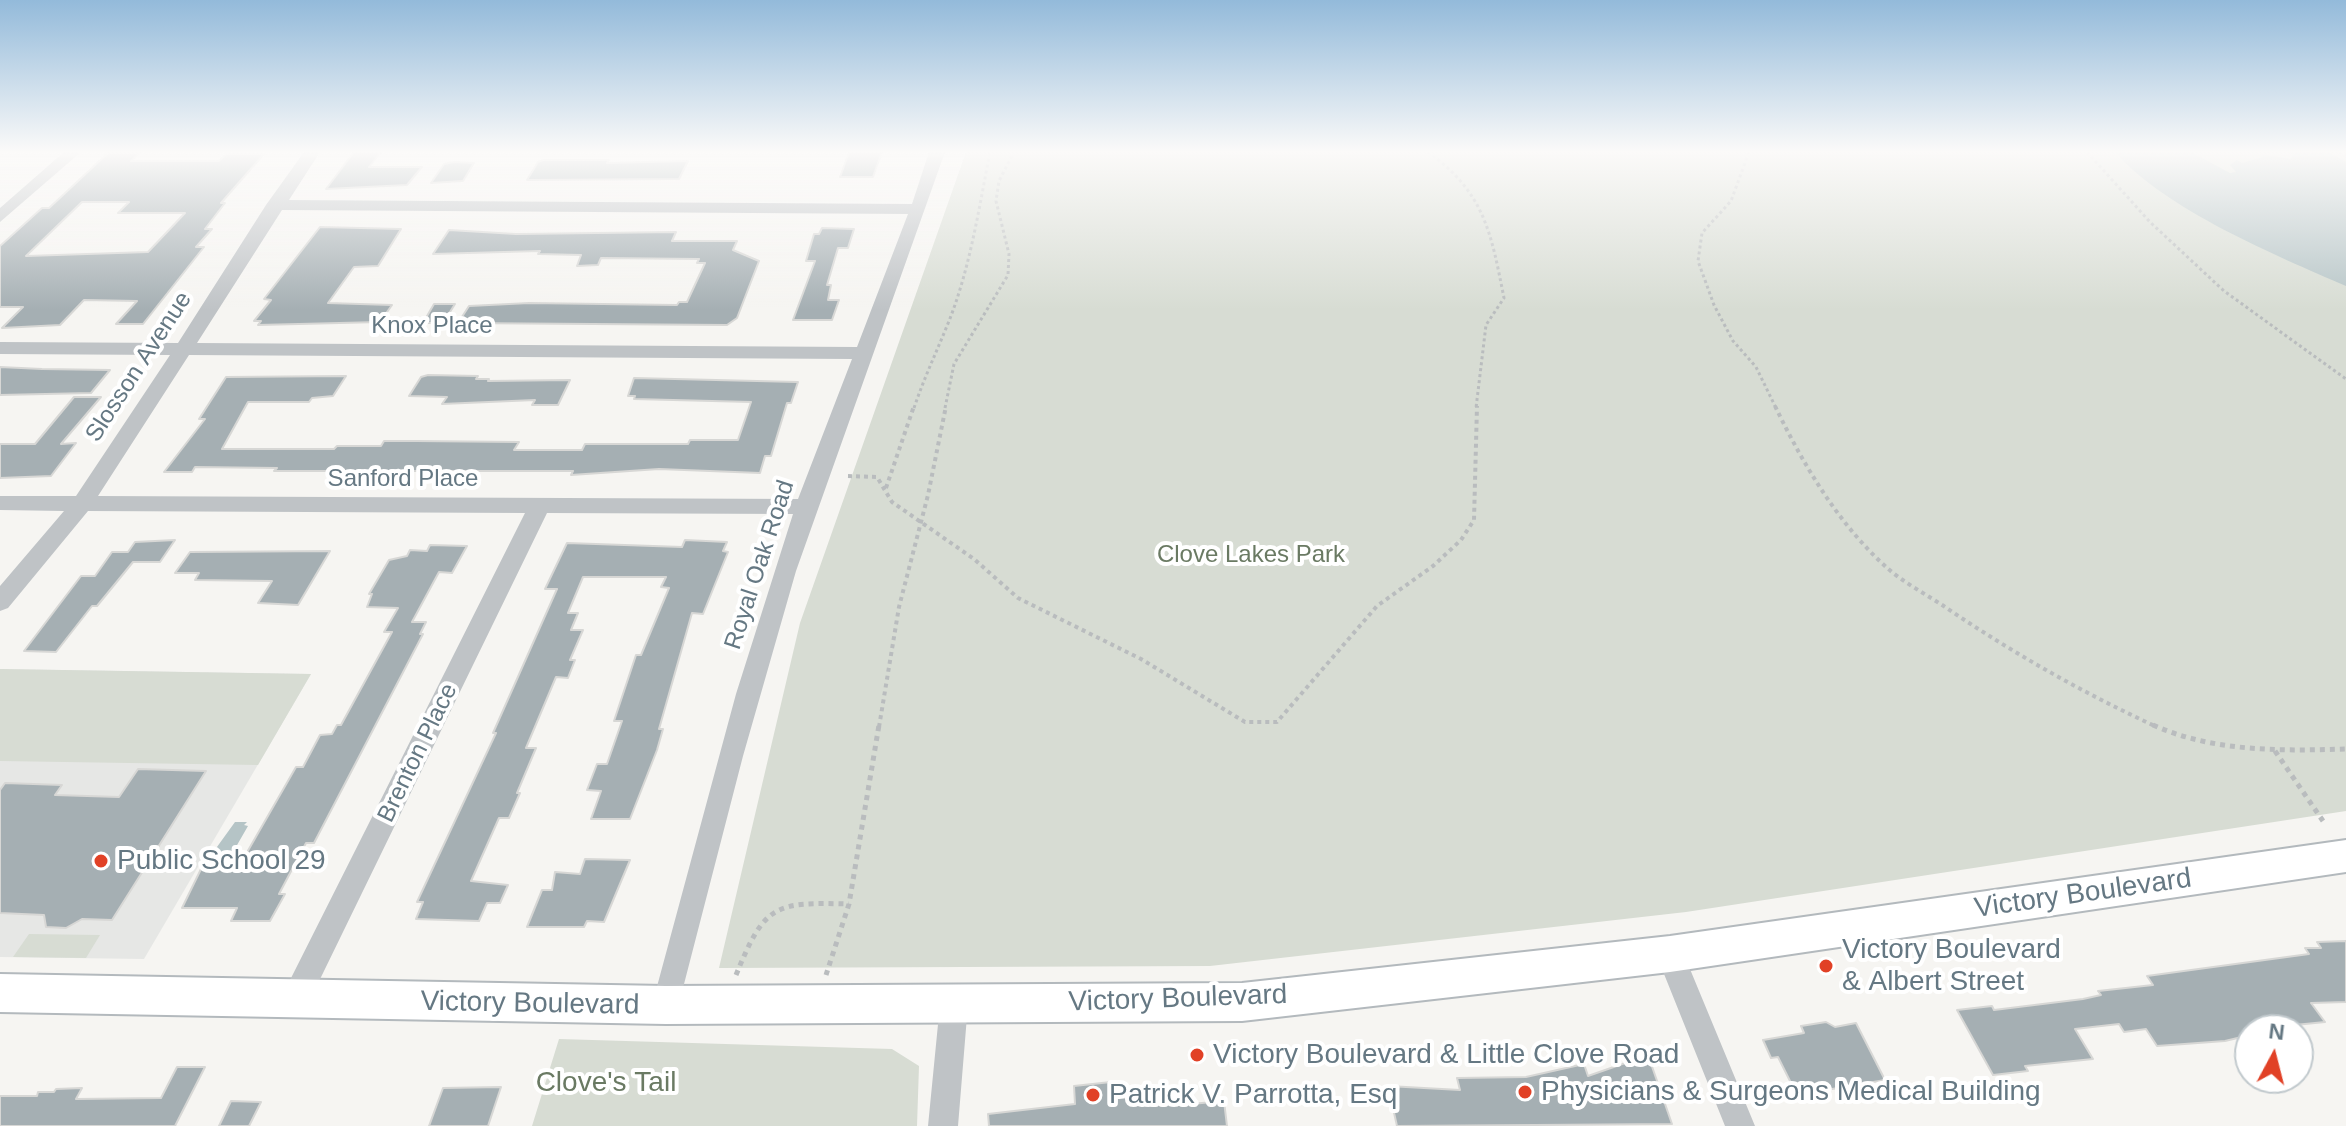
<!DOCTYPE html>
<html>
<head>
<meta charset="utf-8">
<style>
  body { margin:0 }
  #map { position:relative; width:2346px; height:1126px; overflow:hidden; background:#f6f5f2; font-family:Arial,sans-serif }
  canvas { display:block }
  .north { position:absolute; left:2234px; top:1014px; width:80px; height:80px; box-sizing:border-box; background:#fff; border:2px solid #c1c9cd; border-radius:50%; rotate:7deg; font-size:22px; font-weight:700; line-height:32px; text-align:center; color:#657883 }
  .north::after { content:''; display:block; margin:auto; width:28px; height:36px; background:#e14126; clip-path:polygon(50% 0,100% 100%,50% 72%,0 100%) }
</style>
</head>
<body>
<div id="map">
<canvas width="2346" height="1126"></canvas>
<div class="north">N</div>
</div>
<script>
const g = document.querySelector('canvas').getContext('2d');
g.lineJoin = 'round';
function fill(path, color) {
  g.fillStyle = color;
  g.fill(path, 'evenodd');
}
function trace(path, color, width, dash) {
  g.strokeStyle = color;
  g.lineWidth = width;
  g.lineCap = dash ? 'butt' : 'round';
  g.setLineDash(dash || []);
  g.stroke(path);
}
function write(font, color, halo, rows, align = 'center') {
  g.font = font + ' Arial,sans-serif';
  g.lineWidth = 8;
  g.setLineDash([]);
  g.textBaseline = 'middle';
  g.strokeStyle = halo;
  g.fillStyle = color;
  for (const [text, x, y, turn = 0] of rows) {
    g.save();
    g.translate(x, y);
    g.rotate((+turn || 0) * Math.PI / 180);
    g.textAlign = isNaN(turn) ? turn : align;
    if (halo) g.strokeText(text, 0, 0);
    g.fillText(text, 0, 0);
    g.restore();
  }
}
fill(new Path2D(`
  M 0,669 L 311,674 L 144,959 L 0,957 Z`), '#e6e7e5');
fill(new Path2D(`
  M 966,152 L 2346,152 L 2346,811 L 1686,912 L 1210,966 L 719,968 L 800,623 Z
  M 0,669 L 311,674 L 258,765 L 0,761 Z
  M 29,934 L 100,935 L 86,958 L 13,957 Z
  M 559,1039 L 892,1049 L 919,1066 L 917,1126 L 532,1126 Z`), '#d7dcd3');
fill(new Path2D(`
  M 2115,152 L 2191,152 L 2230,173 L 2236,172 L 2230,165 L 2237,160 L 2242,163 L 2263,157 L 2261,154 L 2291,159 L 2293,155 L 2288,152 L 2329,152 L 2346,162 L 2346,286 C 2275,255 2166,210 2115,152 Z
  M 235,822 L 247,822 L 244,825 L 248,826 L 229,859 L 209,858 Z`), '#b5c4c6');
const building = new Path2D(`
  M 354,152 L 381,152 L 369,167 L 422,167 L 407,185 L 326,189 Z
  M 849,152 L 882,152 L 873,177 L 840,177 Z
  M 108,153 L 140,153 L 131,161 L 219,161 L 226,154 L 264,154 L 221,203 L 225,203 L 205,229 L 212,229 L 196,247 L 204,247 L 143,324 L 116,324 L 137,301 L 84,300 L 60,325 L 2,328 L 23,307 L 0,307 L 0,246 L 42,208 L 49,208 ZM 82,202 L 129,202 L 118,213 L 185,213 L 148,252 L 26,256 Z
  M 543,160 L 609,160 L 607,163 L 688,161 L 679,179 L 527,180 L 538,162 Z
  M 454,162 L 474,163 L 463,181 L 431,183 L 444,164 Z
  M 320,227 L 401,229 L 378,266 L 354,267 L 328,303 L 392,305 L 380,322 L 258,325 L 261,321 L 254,321 L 271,300 L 264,299 Z
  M 822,228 L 854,229 L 848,248 L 838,248 L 827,285 L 831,285 L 828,300 L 839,300 L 832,320 L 793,320 L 815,261 L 806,261 L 814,234 L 819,234 Z
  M 449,230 L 516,234 L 676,232 L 672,241 L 737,241 L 733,250 L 759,261 L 737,318 L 727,325 L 458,323 L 469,306 L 529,303 L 677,305 L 679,302 L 687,302 L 705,263 L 697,263 L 699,259 L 601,258 L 598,265 L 577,266 L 581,255 L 538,254 L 540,251 L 433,254 Z
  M 434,304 L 455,304 L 443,323 L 423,323 Z
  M 0,367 L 42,369 L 110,370 L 91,393 L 0,395 Z
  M 428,375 L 478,376 L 476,379 L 489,379 L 488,381 L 570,380 L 558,405 L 532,405 L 535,400 L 442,404 L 447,397 L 409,396 L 421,377 Z
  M 346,376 L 333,396 L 312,398 L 309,402 L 248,402 L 222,449 L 334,449 L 337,446 L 381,446 L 384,441 L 416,441 L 519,442 L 514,450 L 582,450 L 585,444 L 688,444 L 690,440 L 738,440 L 751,402 L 634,399 L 635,396 L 628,396 L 634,378 L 798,382 L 791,403 L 787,403 L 771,456 L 765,456 L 760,473 L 659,469 L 571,475 L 573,471 L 274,471 L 277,468 L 195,467 L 192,472 L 164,472 L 205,419 L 199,419 L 226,377 Z
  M 74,397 L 101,397 L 61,444 L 76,443 L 51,476 L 0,478 L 0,444 L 35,444 Z
  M 175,540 L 160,562 L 133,562 L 97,606 L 92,606 L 56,652 L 24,651 L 81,576 L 95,576 L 112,552 L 128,552 L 135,542 Z
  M 685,540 L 727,542 L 723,551 L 728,552 L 703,614 L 692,613 L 659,729 L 663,729 L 657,750 L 630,819 L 591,819 L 601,791 L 587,790 L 597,764 L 607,764 L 622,721 L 614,721 L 636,655 L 641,655 L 669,588 L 661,587 L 666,577 L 583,577 L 568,613 L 578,613 L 571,630 L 583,630 L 570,660 L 575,660 L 568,678 L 556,677 L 526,748 L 536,748 L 517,793 L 520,793 L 509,818 L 499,818 L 471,881 L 508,885 L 500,903 L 487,903 L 479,921 L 416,919 L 423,902 L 417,902 L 496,733 L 493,733 L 557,589 L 545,589 L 567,543 L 682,547 Z
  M 430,545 L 467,546 L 452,573 L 439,572 L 412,622 L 426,622 L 420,634 L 423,634 L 314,843 L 306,843 L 279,894 L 285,894 L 270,921 L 231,921 L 237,908 L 182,908 L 202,867 L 238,868 L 296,767 L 303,767 L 320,735 L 332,734 L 337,725 L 341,725 L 392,632 L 384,632 L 398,608 L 367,607 L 372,594 L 369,594 L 389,560 L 407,556 L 410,550 L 427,551 Z
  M 330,551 L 298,605 L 258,603 L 272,581 L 195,580 L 199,573 L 175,573 L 190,552 Z
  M 138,769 L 206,771 L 112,920 L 82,919 L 66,928 L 46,927 L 44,915 L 0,913 L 0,790 L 5,783 L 62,785 L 55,795 L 119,797 Z
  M 585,859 L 630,860 L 604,922 L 587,921 L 584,927 L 527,927 L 542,890 L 552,890 L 555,872 L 580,874 Z
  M 2346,941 L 2346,1002 L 2311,1003 L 2325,1022 L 2275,1027 L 2277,1030 L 2250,1030 L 2250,1035 L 2225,1041 L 2157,1046 L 2146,1029 L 2124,1032 L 2119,1024 L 2075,1029 L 2093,1059 L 2025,1066 L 2028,1071 L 1993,1075 L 1957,1010 L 1992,1006 L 1994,1010 L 2083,999 L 2101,995 L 2098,991 L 2153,985 L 2147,976 L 2309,954 L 2305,948 L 2321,948 L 2317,942 Z
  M 1826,1022 L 1835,1027 L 1856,1023 L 1885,1080 L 1797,1095 L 1778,1057 L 1771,1058 L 1763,1040 L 1804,1033 L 1801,1026 Z
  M 1648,1055 L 1672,1124 L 1397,1126 L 1388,1086 L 1460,1090 L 1457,1078 L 1526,1077 L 1584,1064 L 1588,1076 Z
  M 177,1067 L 205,1067 L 175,1126 L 0,1126 L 0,1096 L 37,1096 L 38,1092 L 54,1092 L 56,1089 L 82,1088 L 76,1099 L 161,1098 Z
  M 1111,1082 L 1112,1096 L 1180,1105 L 1224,1101 L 1227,1126 L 989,1126 L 988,1114 L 1075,1104 L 1074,1086 Z
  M 501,1087 L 488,1126 L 429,1126 L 443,1088 Z
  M 231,1101 L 261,1102 L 249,1126 L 219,1126 Z`);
fill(building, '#a5afb3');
trace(building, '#d7d7d5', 2);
const secondary = new Path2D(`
  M 2346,840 L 2346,872 L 1670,972 L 1242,1021 L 666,1024 L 0,1012 L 0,974 L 666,986 L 1242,983 L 1670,936 Z`);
trace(secondary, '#b3b9bd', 4);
trace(new Path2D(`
  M 1428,152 C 1485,193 1491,233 1504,298 L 1486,325 L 1476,408
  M 1749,152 L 1731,201 L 1702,233 L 1698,261 L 1714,305 L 1733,341 L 1756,367 L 1776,408
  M 2087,152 L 2150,222 L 2224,291 L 2346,379
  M 2339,152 L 2346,156
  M 914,408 C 924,378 937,351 949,321 C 970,268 979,208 990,152
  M 945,408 L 954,364 L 1008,275 L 1009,254 L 996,201 L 999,181 L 1014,152`), '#b9bcbe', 3, [3, 3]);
trace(new Path2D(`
  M 1775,406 C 1803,464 1837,522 1885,566 C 1902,582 1926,594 1945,607 C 2013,653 2083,693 2157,727
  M 848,476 L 877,477 L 892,502 L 974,559 L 1018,598 L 1141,659 L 1245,722 L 1277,722 L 1377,606 L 1433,566 L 1461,540 L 1474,520 L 1477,406
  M 886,488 L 914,406
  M 879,727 L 899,607 L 928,495 L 946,406`), '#b9bcbe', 4, [4, 4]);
trace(new Path2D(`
  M 2153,725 C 2213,752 2281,751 2346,749
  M 2275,751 L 2323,821
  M 736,975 C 765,904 774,902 849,904
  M 826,975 L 849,904 L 879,725`), '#b9bcbe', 5, [5, 5]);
fill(new Path2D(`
  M 64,152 L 81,152 L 0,222 L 0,208 Z
  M 304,152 L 320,152 L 289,200 L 912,204 L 929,152 L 945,152 L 796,571 L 743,756 L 676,1015 L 666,1019 L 656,1015 L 652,1005 L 736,694 L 793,514 L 547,513 L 305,1010 L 295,1014 L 285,1010 L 281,1000 L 285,990 L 525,513 L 88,511 L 8,608 L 0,611 L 0,586 L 64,511 L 0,510 L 0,496 L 76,496 L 170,355 L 0,354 L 0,342 L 178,343 L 266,205 ZM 282,210 L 908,214 L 857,347 L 197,343 ZM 189,355 L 852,359 L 798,499 L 98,496 Z
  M 1670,941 L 1680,945 L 1755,1126 L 1725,1126 L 1656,954 L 1660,945 Z
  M 954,990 L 964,994 L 968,1004 L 958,1126 L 928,1126 L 940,1004 L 944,994 Z`), '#bfc3c6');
fill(secondary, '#fff');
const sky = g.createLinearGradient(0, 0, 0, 310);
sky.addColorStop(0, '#93bada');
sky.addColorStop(0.49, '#fbfaf9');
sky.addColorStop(1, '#fbfaf900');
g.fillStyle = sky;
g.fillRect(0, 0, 2346, 310);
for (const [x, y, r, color] of [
  [101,861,8,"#e14126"],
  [1826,966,8,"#e14126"],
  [1197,1055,8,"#e14126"],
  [1525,1092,8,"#e14126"],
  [1093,1095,8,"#e14126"]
]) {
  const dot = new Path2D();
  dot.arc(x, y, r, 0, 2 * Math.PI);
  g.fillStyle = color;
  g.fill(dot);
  trace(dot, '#fff', 3);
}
write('24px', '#657883', '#fff', [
  ["Knox Place",432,326],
  ["Slosson Avenue",139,367,-57],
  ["Sanford Place",403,479],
  ["Royal Oak Road",760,565,-72],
  ["Brenton Place",418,753,-64]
]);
write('24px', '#6a7a63', '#fff', [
  ["Clove Lakes Park",1251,555]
]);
write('28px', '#657883', '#fff', [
  ["Public School 29",117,861],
  ["Victory Boulevard",1842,950],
  ["& Albert Street",1842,982],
  ["Victory Boulevard & Little Clove Road",1213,1055],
  ["Physicians & Surgeons Medical Building",1541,1092],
  ["Patrick V. Parrotta, Esq",1109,1095]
], 'left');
write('28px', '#657883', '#fff', [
  ["Victory Boulevard",2083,894,-8],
  ["Victory Boulevard",1178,999,-2],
  ["Victory Boulevard",530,1004,1]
]);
write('28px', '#6a7a63', '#fff', [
  ["Clove's Tail",606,1083]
]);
</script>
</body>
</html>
